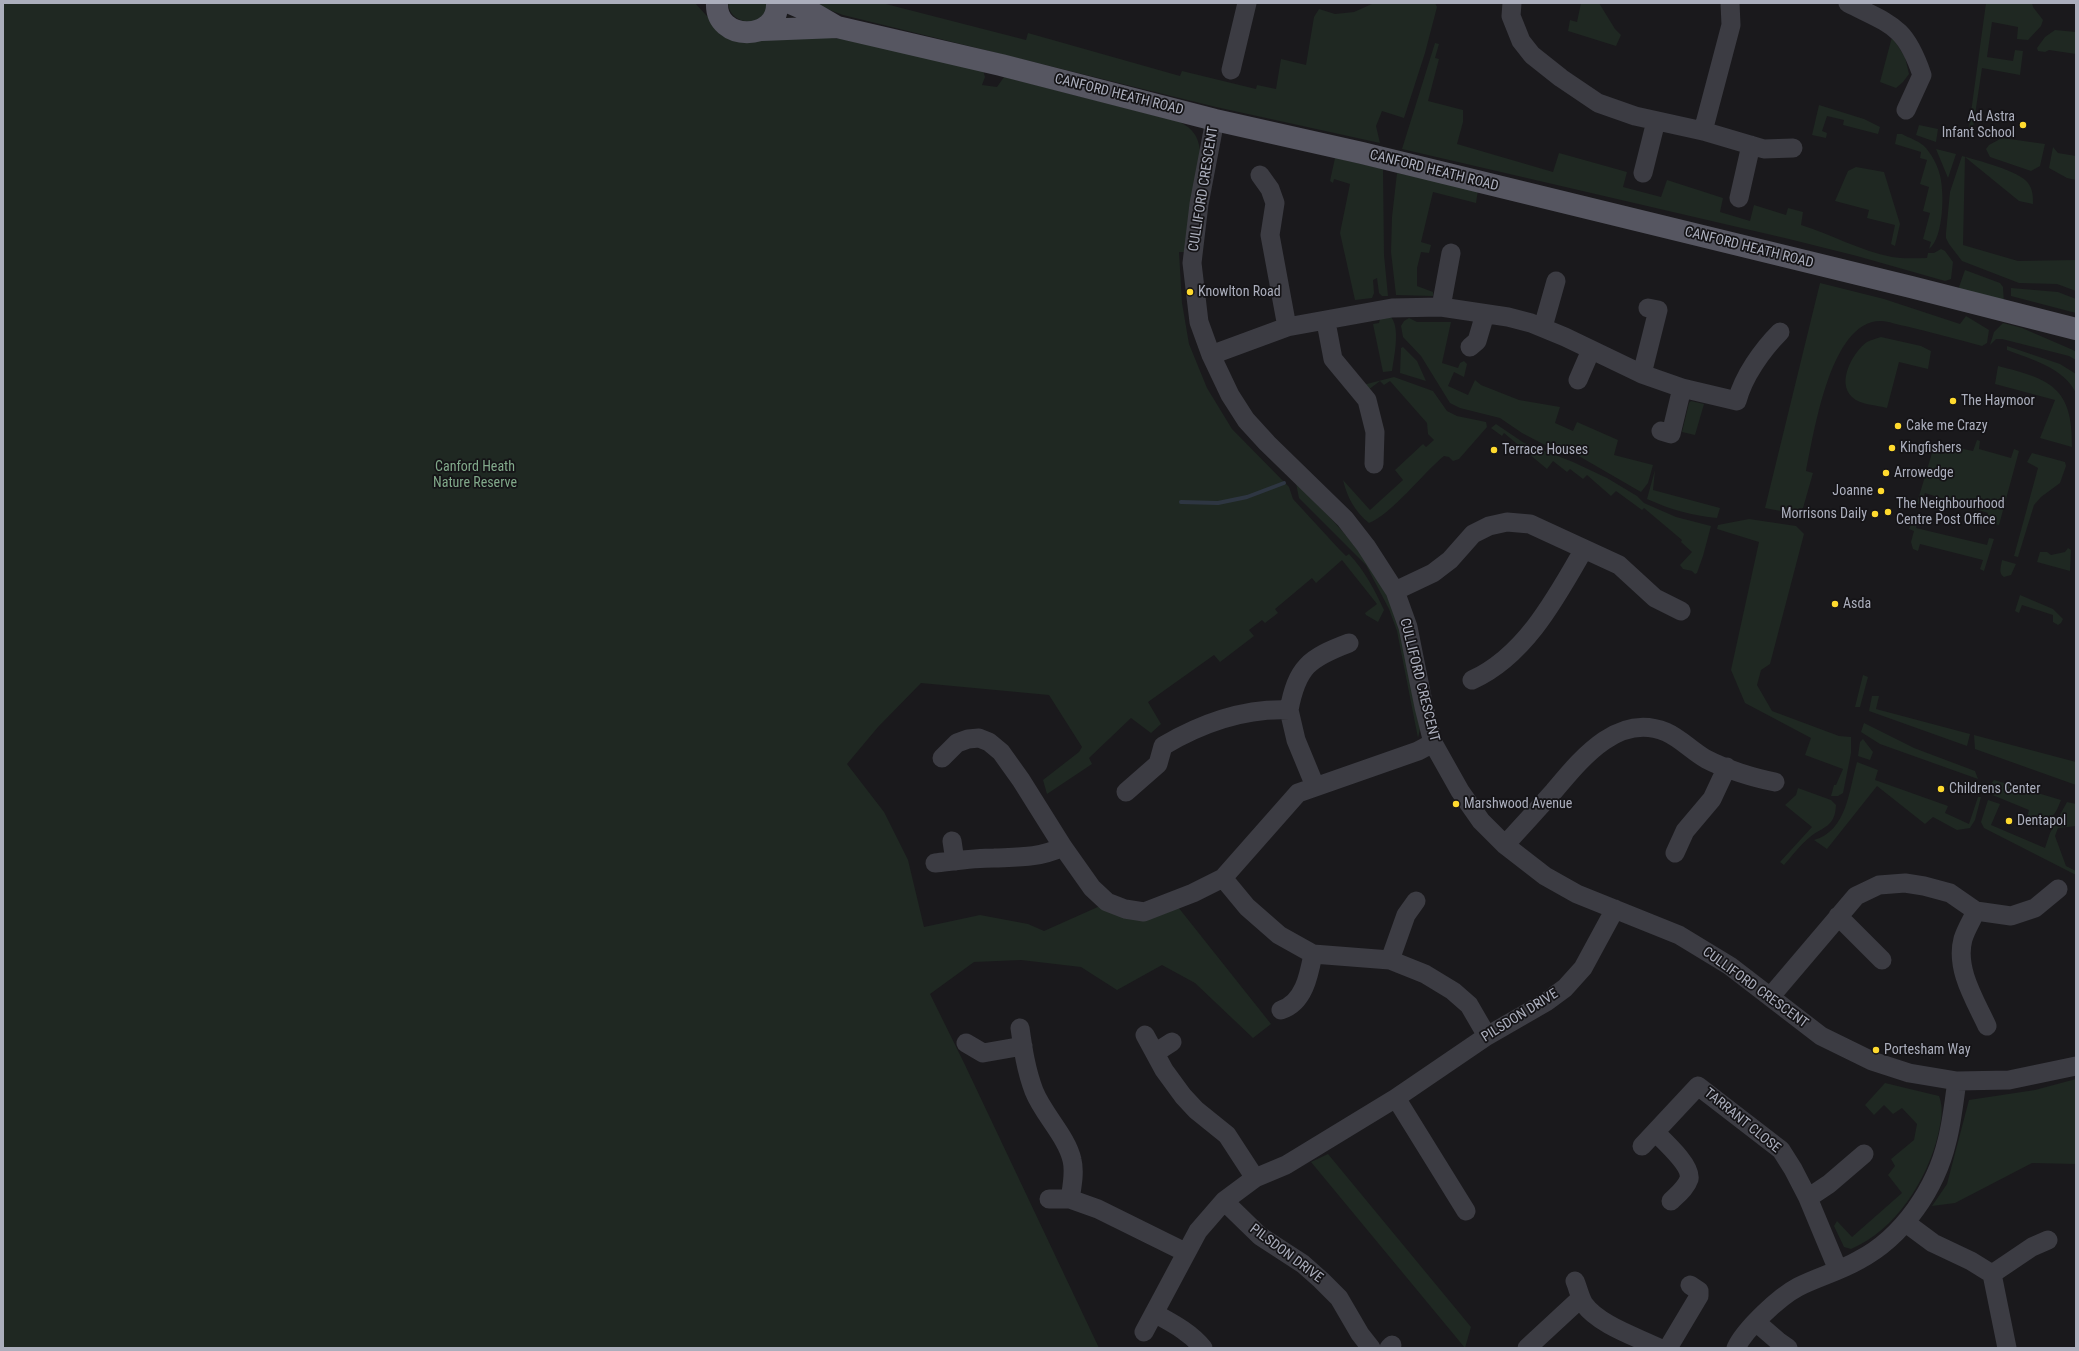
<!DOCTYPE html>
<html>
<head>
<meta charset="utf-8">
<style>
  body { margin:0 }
  #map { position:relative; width:2079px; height:1351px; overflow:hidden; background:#1a191c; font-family:"Roboto Condensed",sans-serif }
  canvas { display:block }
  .frame { position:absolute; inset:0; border:4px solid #abaebc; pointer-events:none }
</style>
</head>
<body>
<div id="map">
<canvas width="2079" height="1351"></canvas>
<div class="frame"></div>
</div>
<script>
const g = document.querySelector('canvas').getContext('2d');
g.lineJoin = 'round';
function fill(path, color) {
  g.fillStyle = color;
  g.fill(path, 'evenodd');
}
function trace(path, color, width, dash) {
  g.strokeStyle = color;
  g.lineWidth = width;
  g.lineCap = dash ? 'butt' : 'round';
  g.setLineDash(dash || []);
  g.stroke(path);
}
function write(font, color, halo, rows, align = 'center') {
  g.font = font + ' "Roboto Condensed",sans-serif';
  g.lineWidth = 3.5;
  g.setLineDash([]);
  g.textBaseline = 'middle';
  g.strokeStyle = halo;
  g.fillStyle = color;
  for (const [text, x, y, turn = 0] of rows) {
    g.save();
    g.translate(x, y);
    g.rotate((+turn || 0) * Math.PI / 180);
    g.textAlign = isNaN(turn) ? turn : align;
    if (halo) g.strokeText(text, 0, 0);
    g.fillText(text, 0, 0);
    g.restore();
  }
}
fill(new Path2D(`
  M 3,3 L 695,3 L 716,26 L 860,41 L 983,70 L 985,77 L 982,85 L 997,87 L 1004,77 L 1180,122 C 1193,129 1198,136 1200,150 L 1186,252 L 1179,252 L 1182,303 L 1189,344 L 1207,388 L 1232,429 L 1289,487 L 1293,499 L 1339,549 L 1346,556 L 1349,554 C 1365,571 1374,589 1384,610 L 1378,622 L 1366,615 L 1365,613 L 1377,604 L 1342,560 L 1316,583 L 1312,578 L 1275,609 L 1278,613 L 1265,623 L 1262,620 L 1249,630 L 1254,636 L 1220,662 L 1214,655 L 1148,702 L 1161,724 L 1151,733 L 1131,718 L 1089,758 L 1092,764 L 1047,794 L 1043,780 L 1079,752 L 1082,747 L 1049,695 L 921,683 L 878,727 L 847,764 L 884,812 L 908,860 L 924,927 L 980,915 L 1028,924 L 1044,931 L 1100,906 L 1178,907 L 1271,1024 L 1253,1038 L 1195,983 L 1162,965 L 1117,990 L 1081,967 L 1021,960 L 974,962 L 930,994 L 965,1065 L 1099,1348 L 3,1348 Z
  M 728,3 L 768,3 C 766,28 730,27 728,3 Z
  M 811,3 L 882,3 L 1026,40 L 1028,33 L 1180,76 L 1182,71 L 1256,89 L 1257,85 L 1276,89 L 1281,59 L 1306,65 L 1314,17 L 1319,9 L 1335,14 L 1354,12 L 1374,3 L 1435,3 L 1437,7 L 1425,53 L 1404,118 L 1382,111 L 1376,126 L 1380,143 L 1216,107 L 843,15 Z
  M 1581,3 L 1599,3 L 1615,29 L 1621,35 L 1616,46 L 1568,31 L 1570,20 L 1577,22 Z
  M 1986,3 L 2032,3 L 2033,7 L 2043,20 L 2041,26 L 2028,40 L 2017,39 L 2018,27 L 1992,22 L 1987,57 L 2013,61 L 2015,50 L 2023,51 L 2020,75 L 1982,68 L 1972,135 L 1968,134 Z
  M 2055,30 L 2076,32 L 2076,54 L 2049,50 L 2045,52 L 2038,51 L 2037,48 L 2045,37 Z
  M 1892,37 L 1905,57 L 1909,74 L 1903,82 L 1896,88 L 1880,82 Z
  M 1435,43 L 1439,44 L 1435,58 L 1439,59 L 1428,101 L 1463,110 L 1463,122 L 1457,144 L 1553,172 L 1559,153 L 1627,172 L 1623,187 L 1661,197 L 1667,180 L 1723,198 L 1720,212 L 1750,221 L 1754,205 L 1786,215 L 1788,208 L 1803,212 L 1801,225 C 1831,234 1860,251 1892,257 C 1903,259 1916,258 1927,258 L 1928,253 L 1934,253 L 1941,249 L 1945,251 L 1953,262 L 1951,279 L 1945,281 L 1857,256 L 1789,239 L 1402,149 Z
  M 1819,105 L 1864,119 L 1880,127 L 1878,134 L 1843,125 L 1844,120 L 1827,116 L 1822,131 L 1827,133 L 1826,138 L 1812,135 Z
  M 1919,125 L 1938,129 L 1936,142 L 1916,135 Z
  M 1897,134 L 1902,134 C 1909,138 1920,141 1926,148 C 1931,154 1937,164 1939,172 C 1945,189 1944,238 1929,249 L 1931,242 L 1923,239 L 1930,213 L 1923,211 L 1929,187 L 1920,184 L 1927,160 L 1920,158 L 1921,152 L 1895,144 Z
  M 2002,138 L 2045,144 L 2040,166 L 2031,171 L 1990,157 L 1986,149 L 1989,145 Z
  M 2053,147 L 2058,153 L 2076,156 L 2076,180 L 2067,178 L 2049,168 Z
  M 1936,149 L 1956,154 L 1948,178 Z
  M 1962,156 C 1976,160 2020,171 2028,183 C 2033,190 2033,196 2033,204 L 2019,201 L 1965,157 L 1963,245 L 2018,261 L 2076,260 L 2076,291 L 2057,284 L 2019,283 L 1962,261 L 1949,244 L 1946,238 L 1946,233 L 1950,192 Z
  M 1335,158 L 1383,169 L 1384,255 L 1388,296 L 1382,296 L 1379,293 L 1377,278 L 1373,280 L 1374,293 L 1372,298 L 1355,300 L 1340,233 L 1350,184 L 1334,179 L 1333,183 L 1330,181 Z
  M 1856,167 L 1884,172 L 1900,224 L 1895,246 L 1891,244 L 1895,225 L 1867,218 L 1869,210 L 1835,201 L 1848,171 Z
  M 1397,173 L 1478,190 L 1476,203 L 1433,192 L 1421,242 L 1431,245 L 1429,253 L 1421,252 L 1417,268 L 1417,286 L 1433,292 L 1433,296 L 1396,295 L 1391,252 L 1392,217 Z
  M 1965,270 L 2000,283 L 2003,287 L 2004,303 L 1958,290 Z
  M 1820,283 L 1884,299 L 1960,324 L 1966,316 L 1989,330 L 1987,343 L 1982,346 C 1956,339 1931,332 1905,326 C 1897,325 1889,321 1881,321 C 1830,320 1814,434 1806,471 L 1813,473 L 1801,515 L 1765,508 Z
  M 2011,288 L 2058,292 L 2076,299 L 2076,313 L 2011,296 Z
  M 1390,316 C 1401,326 1394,357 1392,371 L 1383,372 L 1373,324 L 1379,323 L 1380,319 Z
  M 1409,318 L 1417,322 L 1451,322 L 1442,363 L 1458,368 L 1460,363 L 1464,361 L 1467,364 L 1464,377 L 1454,372 L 1448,386 L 1468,395 L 1475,380 L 1481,385 L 1519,400 L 1560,407 L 1555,423 L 1573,431 L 1577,422 L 1618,440 L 1614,455 L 1653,465 L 1648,483 L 1641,492 L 1577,455 L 1543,444 L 1522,433 L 1500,418 L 1460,408 L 1450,403 L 1421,356 L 1403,337 L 1401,326 L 1404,321 Z
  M 2003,323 L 2022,328 L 2073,350 L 2076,352 L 2076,360 L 2069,356 L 2002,339 L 1996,339 L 1990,345 L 1994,332 Z
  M 1881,337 L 1921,346 L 1931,351 L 1928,369 L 1899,362 L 1887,408 C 1877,405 1860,405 1852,397 C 1836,382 1853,352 1867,342 C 1871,340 1877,338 1881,337 Z
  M 2007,346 L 2060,364 L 2076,374 L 2076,393 C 2064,368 2031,359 2007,350 Z
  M 1403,347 L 1417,361 L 1426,381 L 1400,373 L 1401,348 Z
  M 1998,366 C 2050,379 2073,387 2072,447 L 2040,438 L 2055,400 L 1995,384 Z
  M 1394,377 L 1433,391 L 1447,411 L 1457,416 L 1486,422 L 1487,427 L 1459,459 L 1453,461 L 1449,457 L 1444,456 C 1422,474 1392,514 1369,523 C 1355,512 1347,497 1343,480 L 1370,510 L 1403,480 L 1395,470 L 1423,444 L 1426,447 L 1434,440 L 1428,434 L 1427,423 L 1390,381 L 1384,385 L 1380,381 L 1368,390 L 1363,385 Z
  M 1691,401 L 1704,404 L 1695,435 L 1682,432 L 1689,403 Z
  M 1496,424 L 1524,443 L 1573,462 L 1607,478 L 1637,496 L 1644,503 L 1676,517 L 1711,526 L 1703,556 L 1697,573 L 1695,574 L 1692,571 L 1683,569 L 1680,565 L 1692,552 L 1681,542 L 1682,540 L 1644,508 L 1642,510 L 1616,491 L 1611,496 L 1587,475 L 1583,479 L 1570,469 L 1567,472 L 1553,461 L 1547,469 L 1504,433 L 1502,436 L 1491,428 Z
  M 1977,440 L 1980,441 L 1979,449 L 2011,458 L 2014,449 L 2019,451 L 1999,525 L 1986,522 L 1988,513 L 1925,493 L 1921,504 L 1917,503 L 1935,443 L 1973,451 Z
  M 2032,453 L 2065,462 L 2066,466 L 2060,483 L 2041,497 L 2034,505 L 2018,557 L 2014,556 L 2038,468 L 2027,462 Z
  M 1655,470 L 1653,490 L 1720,508 L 1717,518 C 1693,516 1669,509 1647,499 Z
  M 1296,483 C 1339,526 1383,569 1400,630 C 1409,662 1413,696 1420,729 L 1418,738 L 1397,631 L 1389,609 L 1366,565 L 1299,498 Z
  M 1914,518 L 1918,518 L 1916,528 L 1987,545 L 1989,538 L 1994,539 L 1984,571 L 1980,569 L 1983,560 L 1920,544 L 1918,551 L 1913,549 L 1911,542 L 1914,531 L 1909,529 Z
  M 1749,519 L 1796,526 L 1804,534 L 1770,664 L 1761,670 L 1757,685 L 1772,711 L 1839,736 L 1851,737 L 1851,753 L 1843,793 L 1838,796 L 1831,796 L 1834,785 L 1836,785 L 1843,769 L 1805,755 L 1811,738 L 1745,703 L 1731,670 L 1759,542 L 1717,529 L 1718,525 Z
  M 2068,548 L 2071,550 L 2070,571 L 2037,562 L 2040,552 L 2047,552 L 2051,555 L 2065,552 Z
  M 2002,560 L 2016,564 L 2011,575 L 2004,577 C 1998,573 2001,567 2002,560 Z
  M 2020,595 L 2053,609 L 2063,619 L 2061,623 L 2058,625 L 2053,622 L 2053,615 L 2022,605 L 2019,613 L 2015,611 Z
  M 1863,675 L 1868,677 L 1860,707 L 1855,707 Z
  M 1872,696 L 1879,696 L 1876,709 L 1970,734 L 1967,746 L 1869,711 Z
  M 1864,723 L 1914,748 L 1975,771 L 1978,779 L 1880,744 L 1861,732 Z
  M 1974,735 L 2076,762 L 2076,785 L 1975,749 Z
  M 1863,739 L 1873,752 L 1870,760 L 1858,756 L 1860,742 Z
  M 1857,762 L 1878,770 L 1875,780 L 1948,806 L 1945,813 L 1969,824 L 1978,797 L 1981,797 L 1975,820 L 1970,828 L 1957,830 L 1933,817 L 1925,824 L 1877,786 L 1827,849 L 1814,840 C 1847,831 1849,790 1857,762 Z
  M 1994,780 L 2061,800 C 2059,805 2056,814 2051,817 C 2047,820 2044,818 2041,824 L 2027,817 L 2029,810 L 1990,794 L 1991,784 Z
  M 1798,788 L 1831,800 L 1836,805 C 1835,827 1824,826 1810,837 C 1800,845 1792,856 1784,865 L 1780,862 L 1812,827 L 1785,805 L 1796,795 Z
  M 1988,800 L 2000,804 L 1991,825 L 2045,848 L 2050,833 L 2067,802 L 2076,804 L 2076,826 L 2058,828 L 2055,836 L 2066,866 L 2076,871 L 2076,875 L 1984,828 L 1981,822 Z
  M 2076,1079 L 2076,1164 L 2032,1163 L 1955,1203 L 1932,1206 L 1947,1184 L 1969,1100 L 2035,1090 Z
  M 1885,1083 L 1939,1096 C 1944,1109 1941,1121 1938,1135 C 1927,1180 1896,1230 1851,1249 L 1844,1247 L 1834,1226 L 1837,1221 L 1852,1237 L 1902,1193 L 1888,1175 L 1895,1166 L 1891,1159 L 1914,1140 L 1917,1124 L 1902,1108 L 1893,1114 L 1884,1105 L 1874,1115 L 1865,1105 Z
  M 1328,1154 L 1471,1327 L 1465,1348 L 1311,1162 Z`), '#1f2822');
trace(new Path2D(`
  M 1181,502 L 1218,503 L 1247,497 L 1284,483`), '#2e3642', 4);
trace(new Path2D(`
  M 1512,3 L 1511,16 L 1521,41 L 1532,55 L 1561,78 L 1598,103 L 1635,116 L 1703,131 L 1764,149 L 1793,148
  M 1848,3 C 1891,25 1905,25 1922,75 L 1906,110
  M 1231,70 L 1247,3
  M 1215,120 L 1199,204 L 1192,263 L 1199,322 L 1211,355 L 1230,395 L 1246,420 L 1267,443 L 1345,519 L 1366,546 L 1395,591 L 1408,627 L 1424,707 L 1433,743 L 1460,791 L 1481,821 L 1505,845 L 1545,876 L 1577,894 L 1679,935 L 1730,966 L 1821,1036 L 1872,1061 L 1909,1073 L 1957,1081 L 2009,1080 L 2076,1066
  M 1703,131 L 1731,25 L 1730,3
  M 1643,173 L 1656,121
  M 1260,175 L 1270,189 L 1275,203 L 1270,235 L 1287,327
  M 1739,198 L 1751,145
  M 1441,307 L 1451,253
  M 1326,322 L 1333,359 L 1367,400 L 1375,432 L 1374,464
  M 1543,327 L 1556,281
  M 1470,347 L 1477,341 L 1485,314
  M 1211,355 L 1287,327 L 1392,308 L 1441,307 L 1508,317 L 1531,323 L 1565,337 L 1642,374 L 1682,388 L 1737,401 C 1743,377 1762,350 1780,332
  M 1642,374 L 1658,310 L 1648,308
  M 1578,380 L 1591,350
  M 1661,431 L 1671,434 L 1682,388
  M 1395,591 L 1433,573 L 1450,560 L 1473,534 L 1489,526 L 1507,522 L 1530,524 L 1619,565 L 1655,598 L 1681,611
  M 1472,680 C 1525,656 1556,598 1584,549
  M 1289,710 C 1297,667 1309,658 1349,643
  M 942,758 L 957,743 L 968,739 L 979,738 L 989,742 L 1001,752 L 1021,780 L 1063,847 L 1092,888 L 1107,902 L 1125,909 L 1144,912 L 1193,893 L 1223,878 L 1298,793 L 1418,751 L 1433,743
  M 1126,792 L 1158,764 L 1163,746 C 1202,723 1243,708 1289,710 L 1296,740 L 1315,786
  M 952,841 L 955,861
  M 1505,845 C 1521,827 1538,809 1554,791 C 1581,759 1618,712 1666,732 C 1680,738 1692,751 1706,759 C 1725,769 1754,778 1775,782
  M 1675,853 L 1685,831 L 1712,799 L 1727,767
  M 935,863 C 954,861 974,858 994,858 C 1021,857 1038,858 1063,847
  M 1223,878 L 1247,907 L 1279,935 L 1313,954 L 1390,960 L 1425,974 L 1453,991 L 1469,1005 L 1487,1036
  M 1976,911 C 1972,920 1966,929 1963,939 C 1955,969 1975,1000 1987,1026
  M 1838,916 L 1882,960
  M 1390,960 L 1406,915 L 1416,901
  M 1771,996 L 1856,896 L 1879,885 L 1905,883 L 1924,886 L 1950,893 L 1976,911 L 2011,916 L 2035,908 L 2058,889
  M 1281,1010 C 1304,1003 1309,975 1313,954
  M 1020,1028 C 1023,1049 1026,1070 1034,1091 C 1043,1114 1067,1137 1072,1160 C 1075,1172 1072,1187 1070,1199
  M 1145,1035 L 1164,1070 L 1183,1096 L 1196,1110 L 1227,1135 L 1255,1178
  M 966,1043 L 983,1053 L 1023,1046
  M 1155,1053 L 1172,1042
  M 1396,1098 L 1466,1211
  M 1655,1132 C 1664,1141 1692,1166 1689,1179 C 1686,1188 1678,1194 1671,1201
  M 1642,1146 L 1698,1086 L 1781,1150 L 1793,1169 L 1808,1198 L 1838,1270
  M 1808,1198 L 1829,1184 L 1864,1154
  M 1049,1199 L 1070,1199 L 1098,1209 L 1185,1252
  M 1224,1201 L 1260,1236 L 1303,1264 L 1321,1280 L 1339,1298 L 1360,1334 L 1371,1348
  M 1906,1223 L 1933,1243 L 1971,1261 L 1992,1274 L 2007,1348
  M 1992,1274 L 2032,1247 L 2048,1240
  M 1575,1281 C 1578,1288 1580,1298 1584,1304 C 1599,1325 1637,1337 1659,1348
  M 1154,1313 C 1172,1323 1190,1332 1203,1348
  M 1756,1322 L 1778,1341 L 1788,1348
  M 1144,1332 L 1198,1231 L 1224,1201 L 1255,1178 L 1286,1165 L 1396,1098 L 1487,1036 L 1546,1002 L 1565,988 L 1583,968 L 1615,909
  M 1389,1348 L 1392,1345
  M 1527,1348 L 1581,1298
  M 1668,1348 L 1699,1296 L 1699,1291 L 1690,1285
  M 1736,1348 C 1745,1329 1779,1297 1798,1287 C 1818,1277 1840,1271 1859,1260 C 1903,1237 1936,1188 1947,1141 C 1952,1122 1954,1101 1957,1081`), '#3c3c43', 19);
trace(new Path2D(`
  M 717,3 C 715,42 779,42 777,3
  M 790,3 L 813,13 L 837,27
  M 762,30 L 837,27 L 1001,65 L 1215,120 L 1362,153 L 1911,287 L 2076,329`), '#565661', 22);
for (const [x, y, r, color] of [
  [2023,125,4,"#ffda2e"],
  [1190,292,4,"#ffda2e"],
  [1953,401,4,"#ffda2e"],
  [1898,426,4,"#ffda2e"],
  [1892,448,4,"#ffda2e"],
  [1494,450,4,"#ffda2e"],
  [1886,473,4,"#ffda2e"],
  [1881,491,4,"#ffda2e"],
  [1888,512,4,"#ffda2e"],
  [1875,514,4,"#ffda2e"],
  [1835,604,4,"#ffda2e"],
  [1941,789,4,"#ffda2e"],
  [1456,804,4,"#ffda2e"],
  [2009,821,4,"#ffda2e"],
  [1876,1050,4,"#ffda2e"]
]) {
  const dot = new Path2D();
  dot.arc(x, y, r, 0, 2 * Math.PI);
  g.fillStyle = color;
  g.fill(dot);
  trace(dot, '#151417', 1.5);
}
write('14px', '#abaebc', '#151417', [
  ["CANFORD HEATH ROAD",1119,95,14],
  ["CANFORD HEATH ROAD",1434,171,14],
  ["CULLIFORD CRESCENT",1204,189,-81],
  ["CANFORD HEATH ROAD",1749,248,14],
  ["CULLIFORD CRESCENT",1419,680,76],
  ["CULLIFORD CRESCENT",1755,988,36],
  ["PILSDON DRIVE",1520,1016,-32],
  ["TARRANT CLOSE",1742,1121,39],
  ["PILSDON DRIVE",1286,1254,37]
]);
write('14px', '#abaebc', '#151417', [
  ["Ad Astra",2015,117,"right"],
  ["Infant School",2015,133,"right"],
  ["Knowlton Road",1198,292],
  ["The Haymoor",1961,401],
  ["Cake me Crazy",1906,426],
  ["Kingfishers",1900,448],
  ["Terrace Houses",1502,450],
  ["Arrowedge",1894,473],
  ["Joanne",1873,491,"right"],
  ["The Neighbourhood",1896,504],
  ["Centre Post Office",1896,520],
  ["Morrisons Daily",1867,514,"right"],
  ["Asda",1843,604],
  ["Childrens Center",1949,789],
  ["Marshwood Avenue",1464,804],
  ["Dentapol",2017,821],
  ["Portesham Way",1884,1050]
], 'left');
write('14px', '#81a98a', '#151417', [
  ["Canford Heath",475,467],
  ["Nature Reserve",475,483]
]);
</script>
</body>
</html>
